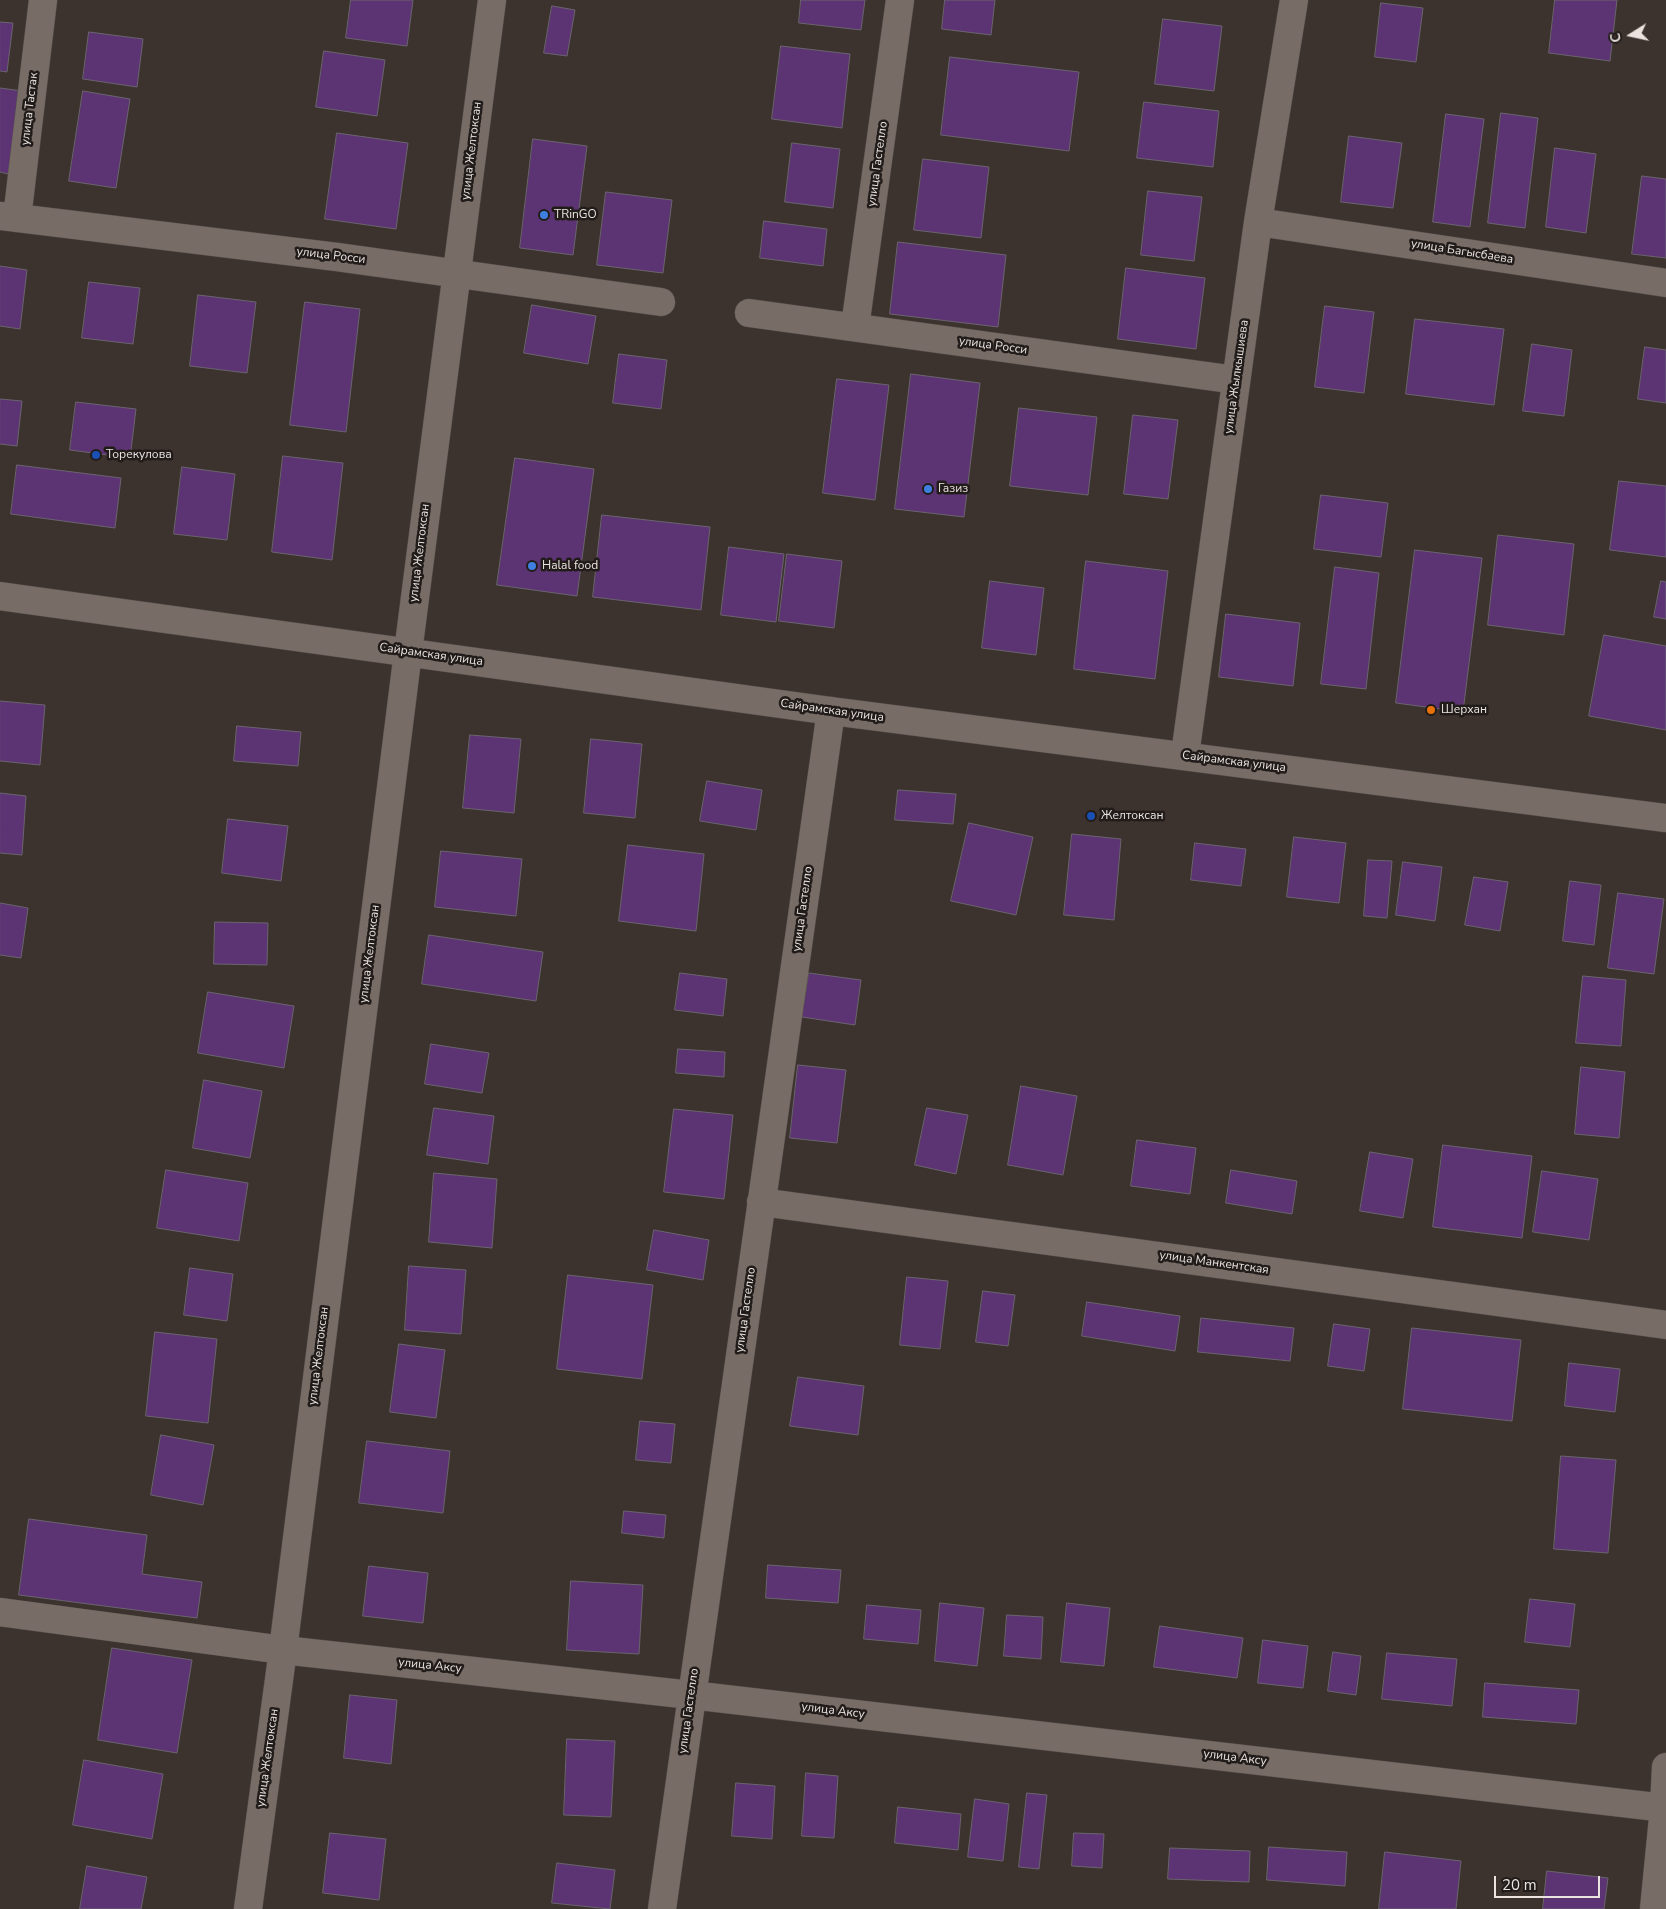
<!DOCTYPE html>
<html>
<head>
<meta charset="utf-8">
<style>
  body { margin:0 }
  #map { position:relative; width:1666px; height:1909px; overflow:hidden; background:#3d332e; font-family:"Nunito Sans",sans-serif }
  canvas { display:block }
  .north { position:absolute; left:1606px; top:10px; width:50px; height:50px; -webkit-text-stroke:4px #211c1a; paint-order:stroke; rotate:260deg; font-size:14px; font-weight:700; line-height:20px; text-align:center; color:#eae3e0 }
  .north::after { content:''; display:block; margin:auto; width:18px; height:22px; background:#eae3e0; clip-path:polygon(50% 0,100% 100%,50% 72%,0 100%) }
  .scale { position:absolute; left:1494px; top:1876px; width:106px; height:22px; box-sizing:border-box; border:2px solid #eae3e0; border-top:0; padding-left:6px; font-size:15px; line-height:18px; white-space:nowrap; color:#eae3e0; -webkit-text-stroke:4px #211c1a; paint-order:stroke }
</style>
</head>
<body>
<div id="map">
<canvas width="1666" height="1909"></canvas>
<div class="north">С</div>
<div class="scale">20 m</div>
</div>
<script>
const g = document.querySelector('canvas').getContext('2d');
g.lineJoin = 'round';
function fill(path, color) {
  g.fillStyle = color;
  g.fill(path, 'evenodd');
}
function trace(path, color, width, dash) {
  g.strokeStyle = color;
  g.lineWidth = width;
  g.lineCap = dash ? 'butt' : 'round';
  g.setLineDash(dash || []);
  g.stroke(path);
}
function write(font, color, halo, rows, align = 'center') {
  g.font = font + ' "Nunito Sans",sans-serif';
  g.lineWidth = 5;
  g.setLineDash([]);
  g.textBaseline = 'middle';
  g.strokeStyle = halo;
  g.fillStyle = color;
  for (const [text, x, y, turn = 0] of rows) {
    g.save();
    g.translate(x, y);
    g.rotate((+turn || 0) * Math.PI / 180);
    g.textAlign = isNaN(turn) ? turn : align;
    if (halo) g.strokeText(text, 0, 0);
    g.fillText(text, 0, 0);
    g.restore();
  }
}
const building = new Path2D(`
  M 351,0 L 413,0 L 407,46 L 346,38 Z
  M 801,0 L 865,0 L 861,30 L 799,23 Z
  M 945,0 L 995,0 L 991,35 L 942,29 Z
  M 1555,0 L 1617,0 L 1610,61 L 1549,53 Z
  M 1381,3 L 1423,8 L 1416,62 L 1375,57 Z
  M 552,6 L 575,10 L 567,56 L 544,53 Z
  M 1163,19 L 1222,26 L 1214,91 L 1155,84 Z
  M 0,22 L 13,23 L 7,72 L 0,71 Z
  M 89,32 L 143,39 L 137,87 L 83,79 Z
  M 781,46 L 850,54 L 842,128 L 772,119 Z
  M 324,51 L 385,60 L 377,116 L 316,107 Z
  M 950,57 L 1079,72 L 1069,151 L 941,135 Z
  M 0,88 L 22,91 L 8,174 L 0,172 Z
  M 83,91 L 130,99 L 116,188 L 69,181 Z
  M 1144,102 L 1219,111 L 1213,167 L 1137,158 Z
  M 1501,113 L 1538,118 L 1525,228 L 1488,223 Z
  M 1446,114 L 1484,119 L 1470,227 L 1433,222 Z
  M 337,133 L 408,143 L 396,229 L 325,219 Z
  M 1349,136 L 1402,143 L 1393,208 L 1341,202 Z
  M 533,139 L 587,146 L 573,255 L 520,248 Z
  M 792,143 L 840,149 L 833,208 L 785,202 Z
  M 1555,148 L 1596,154 L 1586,233 L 1546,227 Z
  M 923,159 L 989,167 L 981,238 L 914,230 Z
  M 1642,176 L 1666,179 L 1666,258 L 1632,254 Z
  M 1148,191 L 1202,197 L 1194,261 L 1141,255 Z
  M 606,192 L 672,200 L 663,273 L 597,265 Z
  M 764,221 L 827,229 L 823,266 L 760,258 Z
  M 898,242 L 1006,255 L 998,327 L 890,314 Z
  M 0,266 L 27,270 L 20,329 L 0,326 Z
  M 1126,268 L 1205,278 L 1196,349 L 1118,339 Z
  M 89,282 L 140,288 L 133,344 L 82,338 Z
  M 198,295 L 256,302 L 247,373 L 190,366 Z
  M 305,302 L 360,309 L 346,432 L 290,425 Z
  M 532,305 L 596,316 L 588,364 L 524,353 Z
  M 1325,306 L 1374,312 L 1364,393 L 1315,387 Z
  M 1415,319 L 1504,329 L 1494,405 L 1406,394 Z
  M 1532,344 L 1572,350 L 1564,416 L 1523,411 Z
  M 1645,347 L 1666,350 L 1666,403 L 1638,399 Z
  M 619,354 L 667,360 L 661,409 L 613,403 Z
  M 911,374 L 980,383 L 964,517 L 895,509 Z
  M 837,379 L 889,385 L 875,500 L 823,493 Z
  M 0,399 L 22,401 L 17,446 L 0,444 Z
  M 76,402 L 136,409 L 130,458 L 70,450 Z
  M 1019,408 L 1097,417 L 1088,495 L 1010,486 Z
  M 1133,415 L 1178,420 L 1168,499 L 1124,494 Z
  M 283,456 L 343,463 L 332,560 L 272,552 Z
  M 515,458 L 594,469 L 577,596 L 497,585 Z
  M 17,465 L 121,478 L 115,528 L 11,514 Z
  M 182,467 L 235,474 L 227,540 L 174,534 Z
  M 1619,481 L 1666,486 L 1666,557 L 1610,550 Z
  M 1321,495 L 1388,503 L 1381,557 L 1314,549 Z
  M 602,515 L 710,527 L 701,610 L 593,597 Z
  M 1498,535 L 1574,544 L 1564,635 L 1488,625 Z
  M 729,547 L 784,554 L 776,622 L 721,615 Z
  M 1415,550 L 1482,558 L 1463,712 L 1396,703 Z
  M 787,554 L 842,561 L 834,628 L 779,621 Z
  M 1086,561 L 1168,571 L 1155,679 L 1074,669 Z
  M 1335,567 L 1379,573 L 1366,689 L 1321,684 Z
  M 990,581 L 1044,588 L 1036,655 L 982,648 Z
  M 1661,581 L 1666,582 L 1666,619 L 1654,617 Z
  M 1226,614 L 1300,623 L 1293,686 L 1219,677 Z
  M 1604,635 L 1666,646 L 1666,730 L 1589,716 Z
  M 0,701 L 45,705 L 40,765 L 0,761 Z
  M 237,726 L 301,732 L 298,766 L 234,761 Z
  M 470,735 L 521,739 L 514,813 L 463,808 Z
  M 591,739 L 642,744 L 635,818 L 584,813 Z
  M 707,781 L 762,790 L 756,830 L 700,821 Z
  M 898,790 L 956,794 L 953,824 L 895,820 Z
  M 0,793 L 26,796 L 22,855 L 0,853 Z
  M 228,819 L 288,826 L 281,881 L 222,873 Z
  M 969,823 L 1033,837 L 1016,915 L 951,901 Z
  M 1072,834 L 1121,839 L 1114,920 L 1064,915 Z
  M 1294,837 L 1346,843 L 1339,903 L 1287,897 Z
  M 1195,843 L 1246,849 L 1241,886 L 1191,880 Z
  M 628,845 L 704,854 L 696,931 L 619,921 Z
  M 441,851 L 522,859 L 516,916 L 435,907 Z
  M 1368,860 L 1392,861 L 1387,918 L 1364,916 Z
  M 1403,862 L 1442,867 L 1435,921 L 1396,915 Z
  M 1474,877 L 1508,882 L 1500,931 L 1465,925 Z
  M 1570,881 L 1601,885 L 1594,945 L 1563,941 Z
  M 1618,893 L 1664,899 L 1654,974 L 1608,968 Z
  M 0,903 L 28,908 L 21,958 L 0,955 Z
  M 215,922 L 268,923 L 267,965 L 214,964 Z
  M 429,935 L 543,952 L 536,1001 L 422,984 Z
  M 680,973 L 727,979 L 723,1016 L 675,1010 Z
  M 809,973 L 861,980 L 855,1025 L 802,1017 Z
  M 1583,976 L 1626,980 L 1621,1046 L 1576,1043 Z
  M 208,992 L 294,1006 L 284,1068 L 198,1053 Z
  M 431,1044 L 489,1053 L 482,1093 L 425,1084 Z
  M 678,1049 L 725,1052 L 724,1077 L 676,1073 Z
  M 798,1065 L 846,1070 L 837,1143 L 790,1138 Z
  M 1581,1067 L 1625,1072 L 1619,1138 L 1575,1134 Z
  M 204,1080 L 262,1091 L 250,1158 L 193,1148 Z
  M 1021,1086 L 1077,1096 L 1063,1175 L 1008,1165 Z
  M 434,1108 L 494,1116 L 488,1164 L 427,1155 Z
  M 927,1108 L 968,1115 L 956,1174 L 915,1165 Z
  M 674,1109 L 733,1115 L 724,1199 L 664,1192 Z
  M 1137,1140 L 1196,1148 L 1190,1194 L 1131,1186 Z
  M 1443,1145 L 1532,1156 L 1522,1238 L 1433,1227 Z
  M 1370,1152 L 1413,1159 L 1403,1218 L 1360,1211 Z
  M 166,1170 L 248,1183 L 239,1241 L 157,1228 Z
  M 1231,1170 L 1297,1181 L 1292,1214 L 1226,1203 Z
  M 1542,1171 L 1598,1179 L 1589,1240 L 1533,1232 Z
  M 434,1173 L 497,1179 L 492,1248 L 429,1242 Z
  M 654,1230 L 709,1240 L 703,1280 L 647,1270 Z
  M 409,1266 L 466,1270 L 461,1334 L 405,1330 Z
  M 190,1268 L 233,1274 L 227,1321 L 184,1315 Z
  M 568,1275 L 653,1285 L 642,1379 L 557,1369 Z
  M 907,1277 L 948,1281 L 940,1349 L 900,1345 Z
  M 983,1291 L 1015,1295 L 1008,1346 L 976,1342 Z
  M 1087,1302 L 1180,1316 L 1175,1351 L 1082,1336 Z
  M 1201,1318 L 1294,1328 L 1290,1361 L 1198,1352 Z
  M 1334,1324 L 1370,1329 L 1364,1371 L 1328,1366 Z
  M 1412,1328 L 1521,1340 L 1512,1421 L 1403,1409 Z
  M 155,1332 L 217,1339 L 208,1423 L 146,1416 Z
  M 399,1344 L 445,1350 L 436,1418 L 390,1412 Z
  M 1569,1363 L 1620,1369 L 1615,1412 L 1565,1406 Z
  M 798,1377 L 864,1386 L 858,1435 L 790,1426 Z
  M 640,1421 L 675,1424 L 671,1463 L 636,1460 Z
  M 161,1435 L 214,1445 L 203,1505 L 151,1495 Z
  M 367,1441 L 450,1451 L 443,1513 L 359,1503 Z
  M 1561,1456 L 1616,1460 L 1608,1553 L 1554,1549 Z
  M 624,1511 L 666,1515 L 664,1538 L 622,1533 Z
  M 29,1519 L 147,1535 L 142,1574 L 202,1582 L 197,1618 L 19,1595 Z
  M 768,1565 L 841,1570 L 838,1603 L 766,1598 Z
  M 369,1566 L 428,1573 L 423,1623 L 363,1616 Z
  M 571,1581 L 643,1585 L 639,1654 L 567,1650 Z
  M 1530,1599 L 1575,1604 L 1570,1647 L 1525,1642 Z
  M 940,1603 L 984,1608 L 977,1666 L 935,1661 Z
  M 1067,1603 L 1110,1608 L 1104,1666 L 1061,1662 Z
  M 867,1605 L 921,1610 L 918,1644 L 864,1639 Z
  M 1007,1615 L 1043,1617 L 1041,1659 L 1004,1656 Z
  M 1160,1626 L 1243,1638 L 1237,1678 L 1154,1667 Z
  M 1263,1640 L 1308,1646 L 1303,1688 L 1258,1683 Z
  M 112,1648 L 192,1660 L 177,1753 L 98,1740 Z
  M 1333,1652 L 1361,1656 L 1356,1695 L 1328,1691 Z
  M 1387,1653 L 1457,1659 L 1452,1706 L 1382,1699 Z
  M 1485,1683 L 1579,1690 L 1576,1724 L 1483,1717 Z
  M 350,1695 L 397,1700 L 391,1764 L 344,1758 Z
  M 567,1739 L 615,1741 L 611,1817 L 564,1815 Z
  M 84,1760 L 163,1774 L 152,1839 L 73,1825 Z
  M 806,1773 L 838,1776 L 834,1838 L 802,1836 Z
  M 736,1783 L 775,1786 L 772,1839 L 732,1836 Z
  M 1027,1793 L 1047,1795 L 1039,1869 L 1019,1867 Z
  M 975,1799 L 1009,1804 L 1003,1861 L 968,1857 Z
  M 898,1807 L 961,1814 L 958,1850 L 895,1843 Z
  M 330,1833 L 386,1839 L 379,1900 L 323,1893 Z
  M 1074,1833 L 1104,1834 L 1102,1868 L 1072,1866 Z
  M 1269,1847 L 1347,1852 L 1345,1886 L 1267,1880 Z
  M 1170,1848 L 1250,1851 L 1249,1882 L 1168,1879 Z
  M 1385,1852 L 1461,1861 L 1456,1909 L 1379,1909 Z
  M 557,1863 L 615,1870 L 610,1909 L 552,1903 Z
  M 87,1866 L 147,1877 L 141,1909 L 80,1909 Z
  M 1547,1871 L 1608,1878 L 1604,1909 L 1543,1909 Z`);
fill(building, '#5d3473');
trace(building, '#6a646e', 1);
const minor = new Path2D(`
  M 0,216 L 337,257 L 661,302
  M 17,218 L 43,0
  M 1258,222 L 1666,283
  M 749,313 L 1236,380
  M 855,327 L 900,0
  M 1185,755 L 1258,222 L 1294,0
  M 761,1202 L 1666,1325
  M 0,1612 L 283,1650 L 691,1695 L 1666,1808
  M 662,1909 L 831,711
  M 1654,1909 L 1664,1808 L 1666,1767`);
const secondary = new Path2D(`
  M 0,596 L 831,711 L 1666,818
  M 248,1909 L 283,1650 L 408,652 L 492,0`);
trace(minor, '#574f4b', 29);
trace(secondary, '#574f4b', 29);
trace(minor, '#786c66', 28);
trace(secondary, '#786c66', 28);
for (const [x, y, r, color] of [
  [544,215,5,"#3f7fe0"],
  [96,455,5,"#1a4fb4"],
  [928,489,5,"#3f7fe0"],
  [532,566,5,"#3f7fe0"],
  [1431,710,5,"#e8710a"],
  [1091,816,5,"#1a4fb4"]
]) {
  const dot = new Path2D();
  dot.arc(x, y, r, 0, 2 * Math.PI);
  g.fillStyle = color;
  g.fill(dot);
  trace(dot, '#211c1a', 2);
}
write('12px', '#eae3e0', '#211c1a', [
  ["улица Тастак",30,109,-83],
  ["улица Желтоксан",472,151,-83],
  ["улица Гастелло",878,164,-82],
  ["улица Багысбаева",1462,252,9],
  ["улица Росси",331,256,7],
  ["улица Росси",993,346,8],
  ["улица Жылкышиева",1237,377,-82],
  ["улица Желтоксан",420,553,-83],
  ["Сайрамская улица",431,655,8],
  ["Сайрамская улица",832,711,8],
  ["Сайрамская улица",1234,762,7],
  ["улица Гастелло",803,909,-82],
  ["улица Желтоксан",370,954,-83],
  ["улица Манкентская",1214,1263,8],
  ["улица Гастелло",746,1310,-82],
  ["улица Желтоксан",319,1356,-83],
  ["улица Аксу",430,1666,6],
  ["улица Гастелло",689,1711,-82],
  ["улица Аксу",833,1711,7],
  ["улица Желтоксан",268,1758,-82],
  ["улица Аксу",1235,1758,7]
]);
write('12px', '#eae3e0', '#211c1a', [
  ["TRinGO",554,215],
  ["Торекулова",106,455],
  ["Газиз",938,489],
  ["Halal food",542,566],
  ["Шерхан",1441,710],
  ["Желтоксан",1101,816]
], 'left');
</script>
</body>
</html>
